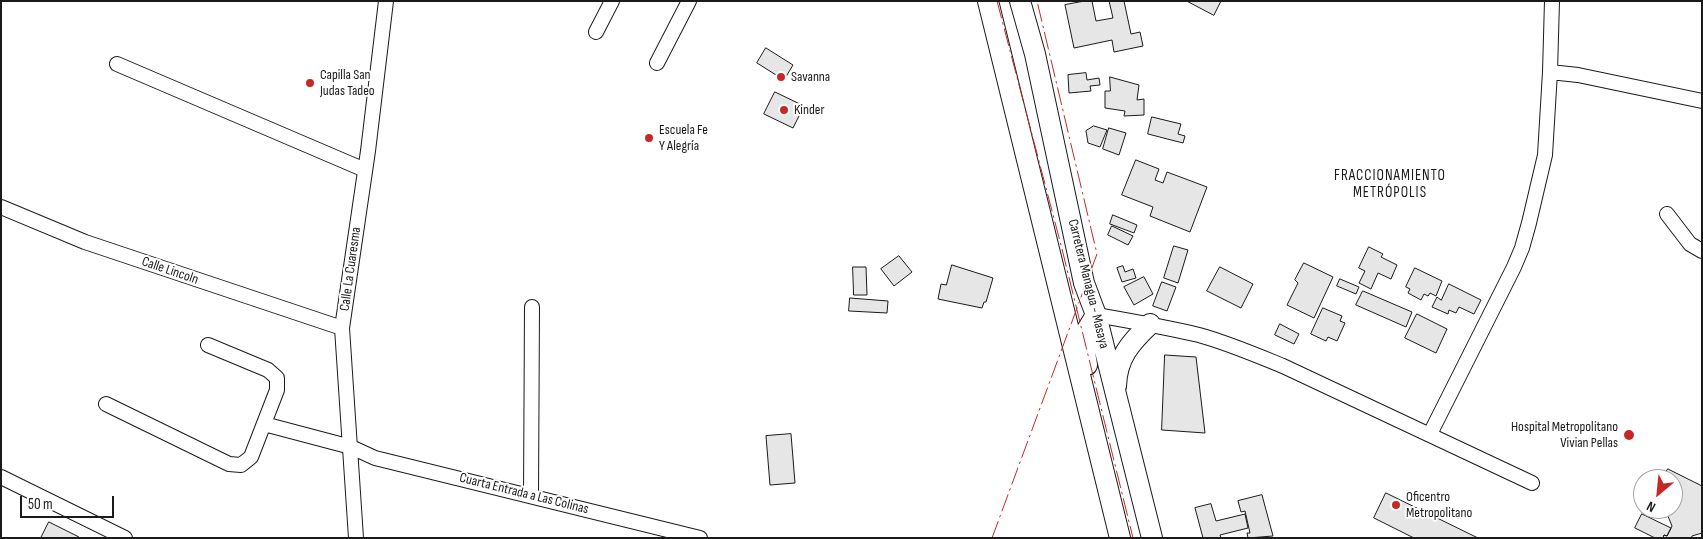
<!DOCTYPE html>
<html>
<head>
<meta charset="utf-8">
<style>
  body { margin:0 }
  #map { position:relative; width:1703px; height:539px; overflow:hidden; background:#fff; font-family:"Sofia Sans Condensed",sans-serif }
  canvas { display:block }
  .frame { position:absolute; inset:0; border:2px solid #1a1a1a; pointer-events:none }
  .north { position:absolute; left:1633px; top:469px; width:50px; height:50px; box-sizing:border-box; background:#fff; border:1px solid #a3a3a3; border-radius:50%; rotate:208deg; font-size:14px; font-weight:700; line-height:20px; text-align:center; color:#1a1a1a }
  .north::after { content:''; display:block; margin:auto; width:18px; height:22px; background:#c62828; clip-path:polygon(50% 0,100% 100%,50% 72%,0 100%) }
  .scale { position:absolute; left:20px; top:496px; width:94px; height:22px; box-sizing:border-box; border:2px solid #1a1a1a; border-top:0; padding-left:6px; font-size:15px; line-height:18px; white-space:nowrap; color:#1a1a1a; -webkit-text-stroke:4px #fff; paint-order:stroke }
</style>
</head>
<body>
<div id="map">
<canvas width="1703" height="539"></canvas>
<div class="frame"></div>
<div class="north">N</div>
<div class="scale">50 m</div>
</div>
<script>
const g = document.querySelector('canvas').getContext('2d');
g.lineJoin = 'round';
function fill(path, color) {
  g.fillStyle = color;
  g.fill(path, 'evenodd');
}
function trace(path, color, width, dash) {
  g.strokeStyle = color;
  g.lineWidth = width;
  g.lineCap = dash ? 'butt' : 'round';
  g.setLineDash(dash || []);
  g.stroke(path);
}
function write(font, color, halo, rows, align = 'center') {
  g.font = font + ' "Sofia Sans Condensed",sans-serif';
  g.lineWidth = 4;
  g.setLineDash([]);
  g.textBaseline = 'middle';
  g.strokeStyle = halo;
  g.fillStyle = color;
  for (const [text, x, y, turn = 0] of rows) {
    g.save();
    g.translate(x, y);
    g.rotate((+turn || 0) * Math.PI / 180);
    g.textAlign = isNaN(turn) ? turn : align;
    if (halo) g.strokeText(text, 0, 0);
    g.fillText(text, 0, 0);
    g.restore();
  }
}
const building = new Path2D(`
  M 1085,1 L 1092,1 L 1096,21 L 1113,18 L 1109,1 L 1124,1 L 1131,34 L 1140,32 L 1143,46 L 1114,52 L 1112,40 L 1074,48 L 1065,5 Z
  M 1187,1 L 1221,1 L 1214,15 Z
  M 766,48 L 793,65 L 784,80 L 757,63 Z
  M 1086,73 L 1087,80 L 1099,78 L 1100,85 L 1090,86 L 1091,91 L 1069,93 L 1068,75 Z
  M 1110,77 L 1139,85 L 1137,100 L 1144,99 L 1144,115 L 1124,116 L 1125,111 L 1105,108 L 1105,91 L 1110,91 Z
  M 775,92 L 804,106 L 793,128 L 764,114 Z
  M 1152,117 L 1181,124 L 1178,134 L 1185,136 L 1183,143 L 1148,134 Z
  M 1094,126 L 1107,130 L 1100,147 L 1088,143 L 1086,131 Z
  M 1109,128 L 1126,133 L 1119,155 L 1103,149 Z
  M 1136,160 L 1159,169 L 1155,180 L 1163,183 L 1167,172 L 1207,187 L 1190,232 L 1150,216 L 1153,207 L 1122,195 Z
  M 1113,215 L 1137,225 L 1134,233 L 1110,224 Z
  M 1112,226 L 1133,236 L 1128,245 L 1108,235 Z
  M 1174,246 L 1188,250 L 1178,283 L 1164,278 Z
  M 1369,247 L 1383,254 L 1381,257 L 1397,265 L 1391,279 L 1378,273 L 1371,289 L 1359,283 L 1365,271 L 1359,268 Z
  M 899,256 L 912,272 L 894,286 L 881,269 Z
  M 1304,263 L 1333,277 L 1314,318 L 1287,305 L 1298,283 L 1295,280 Z
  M 952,265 L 993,278 L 986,302 L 984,302 L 982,308 L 938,299 L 941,284 L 946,285 Z
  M 1123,266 L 1125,272 L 1133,269 L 1136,278 L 1122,282 L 1117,268 Z
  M 853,267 L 866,267 L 867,295 L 854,295 Z
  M 1220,267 L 1253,284 L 1241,308 L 1207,291 Z
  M 1415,268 L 1442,281 L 1436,296 L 1430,293 L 1428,296 L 1424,294 L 1421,300 L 1408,293 L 1410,289 L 1406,287 Z
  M 1144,277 L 1153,294 L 1134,305 L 1124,287 Z
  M 1340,279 L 1359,287 L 1356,294 L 1337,286 Z
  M 1162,282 L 1176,287 L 1167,311 L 1153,306 Z
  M 1449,284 L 1481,300 L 1474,314 L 1459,307 L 1456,313 L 1449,310 L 1448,314 L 1432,307 L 1437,297 L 1441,300 Z
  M 1363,291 L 1412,312 L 1406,327 L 1356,305 Z
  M 850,298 L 888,301 L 887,313 L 849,311 Z
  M 1323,308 L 1342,316 L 1340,321 L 1345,323 L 1337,341 L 1328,337 L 1326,341 L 1311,334 Z
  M 1417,314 L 1447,329 L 1436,353 L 1405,338 Z
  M 1280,324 L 1299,334 L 1294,344 L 1275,335 Z
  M 1165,355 L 1196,357 L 1205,433 L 1162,430 Z
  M 791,434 L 795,483 L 770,485 L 766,436 Z
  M 1668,469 L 1702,486 L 1702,533 L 1692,536 L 1691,538 L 1663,538 L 1664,535 L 1667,536 L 1672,526 L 1665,509 L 1673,509 L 1673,479 L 1662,479 Z
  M 1386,493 L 1478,538 L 1414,538 L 1374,518 Z
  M 1262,495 L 1273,536 L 1248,538 L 1247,533 L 1250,533 L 1245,511 L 1241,512 L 1238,501 Z
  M 1211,504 L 1216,521 L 1245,514 L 1248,528 L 1220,535 L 1221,538 L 1203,538 L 1195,508 Z
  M 1642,514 L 1671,528 L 1667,536 L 1664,535 L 1663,538 L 1655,538 L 1635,528 Z
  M 49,522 L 79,537 L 79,538 L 41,538 Z`);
fill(building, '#e6e6e6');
trace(building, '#1a1a1a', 1);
const minor = new Path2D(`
  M 596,32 L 612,1
  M 657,63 L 689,1
  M 117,64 L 365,170
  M 1550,72 L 1578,75 L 1702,101
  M 1,207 L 85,242 L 342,328
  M 1667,214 L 1690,244 L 1702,251
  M 1096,315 C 1131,321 1165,327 1199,335 C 1228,343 1256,355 1283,366 L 1532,483
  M 106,404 L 229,464 L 241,465 L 251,457 L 277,390 L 277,378 L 268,370 L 208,345
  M 264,424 L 351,447 L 375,458 L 700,538
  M 1430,434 L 1514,267 L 1522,248 L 1529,223 L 1545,155 L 1550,72 L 1552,1
  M 1,477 L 125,538
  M 531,496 L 532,307
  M 356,538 L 342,328 L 368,151 L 386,1`);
const highway = new Path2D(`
  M 988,1 L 1120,538
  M 1020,1 L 1035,54 L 1084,283 L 1096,315 L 1152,538
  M 1087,365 L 1085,353 L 1085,333 L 1096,315
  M 1116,386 C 1117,358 1130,343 1150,324`);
trace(minor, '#1a1a1a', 16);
trace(highway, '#1a1a1a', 22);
trace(minor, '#fff', 14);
trace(highway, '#fff', 20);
trace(new Path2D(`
  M 997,1 L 1062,249 L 1133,538
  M 992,538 L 1097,254 L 1037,1`), '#c62828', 1, [18, 4, 2.5, 4]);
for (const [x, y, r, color] of [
  [781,77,5,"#c62828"],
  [310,83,5,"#c62828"],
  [784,110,5,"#c62828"],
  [649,138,5,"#c62828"],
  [1629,435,6,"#c62828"],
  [1396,505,5,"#c62828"]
]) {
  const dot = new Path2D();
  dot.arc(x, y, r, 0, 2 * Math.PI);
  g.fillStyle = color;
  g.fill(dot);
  trace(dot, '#fff', 2);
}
write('14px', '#1a1a1a', '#fff', [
  ["Capilla San",320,75],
  ["Judas Tadeo",320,91],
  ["Savanna",791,77],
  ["Kinder",794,110],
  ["Escuela Fe",659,130],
  ["Y Alegría",659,146],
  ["Hospital Metropolitano",1618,427,"right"],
  ["Vivian Pellas",1618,443,"right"],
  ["Oficentro",1406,497],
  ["Metropolitano",1406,513]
], 'left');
write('14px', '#1a1a1a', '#fff', [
  ["Calle La Cuaresma",351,269,-82],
  ["Calle Lincoln",170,271,19],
  ["Carretera Managua - Masaya",1088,284,76],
  ["Cuarta Entrada a Las Colinas",524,494,14]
]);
g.letterSpacing = '1px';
write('15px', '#1a1a1a', '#fff', [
  ["FRACCIONAMIENTO",1390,176],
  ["METRÓPOLIS",1390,193]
]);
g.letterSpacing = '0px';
</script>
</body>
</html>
